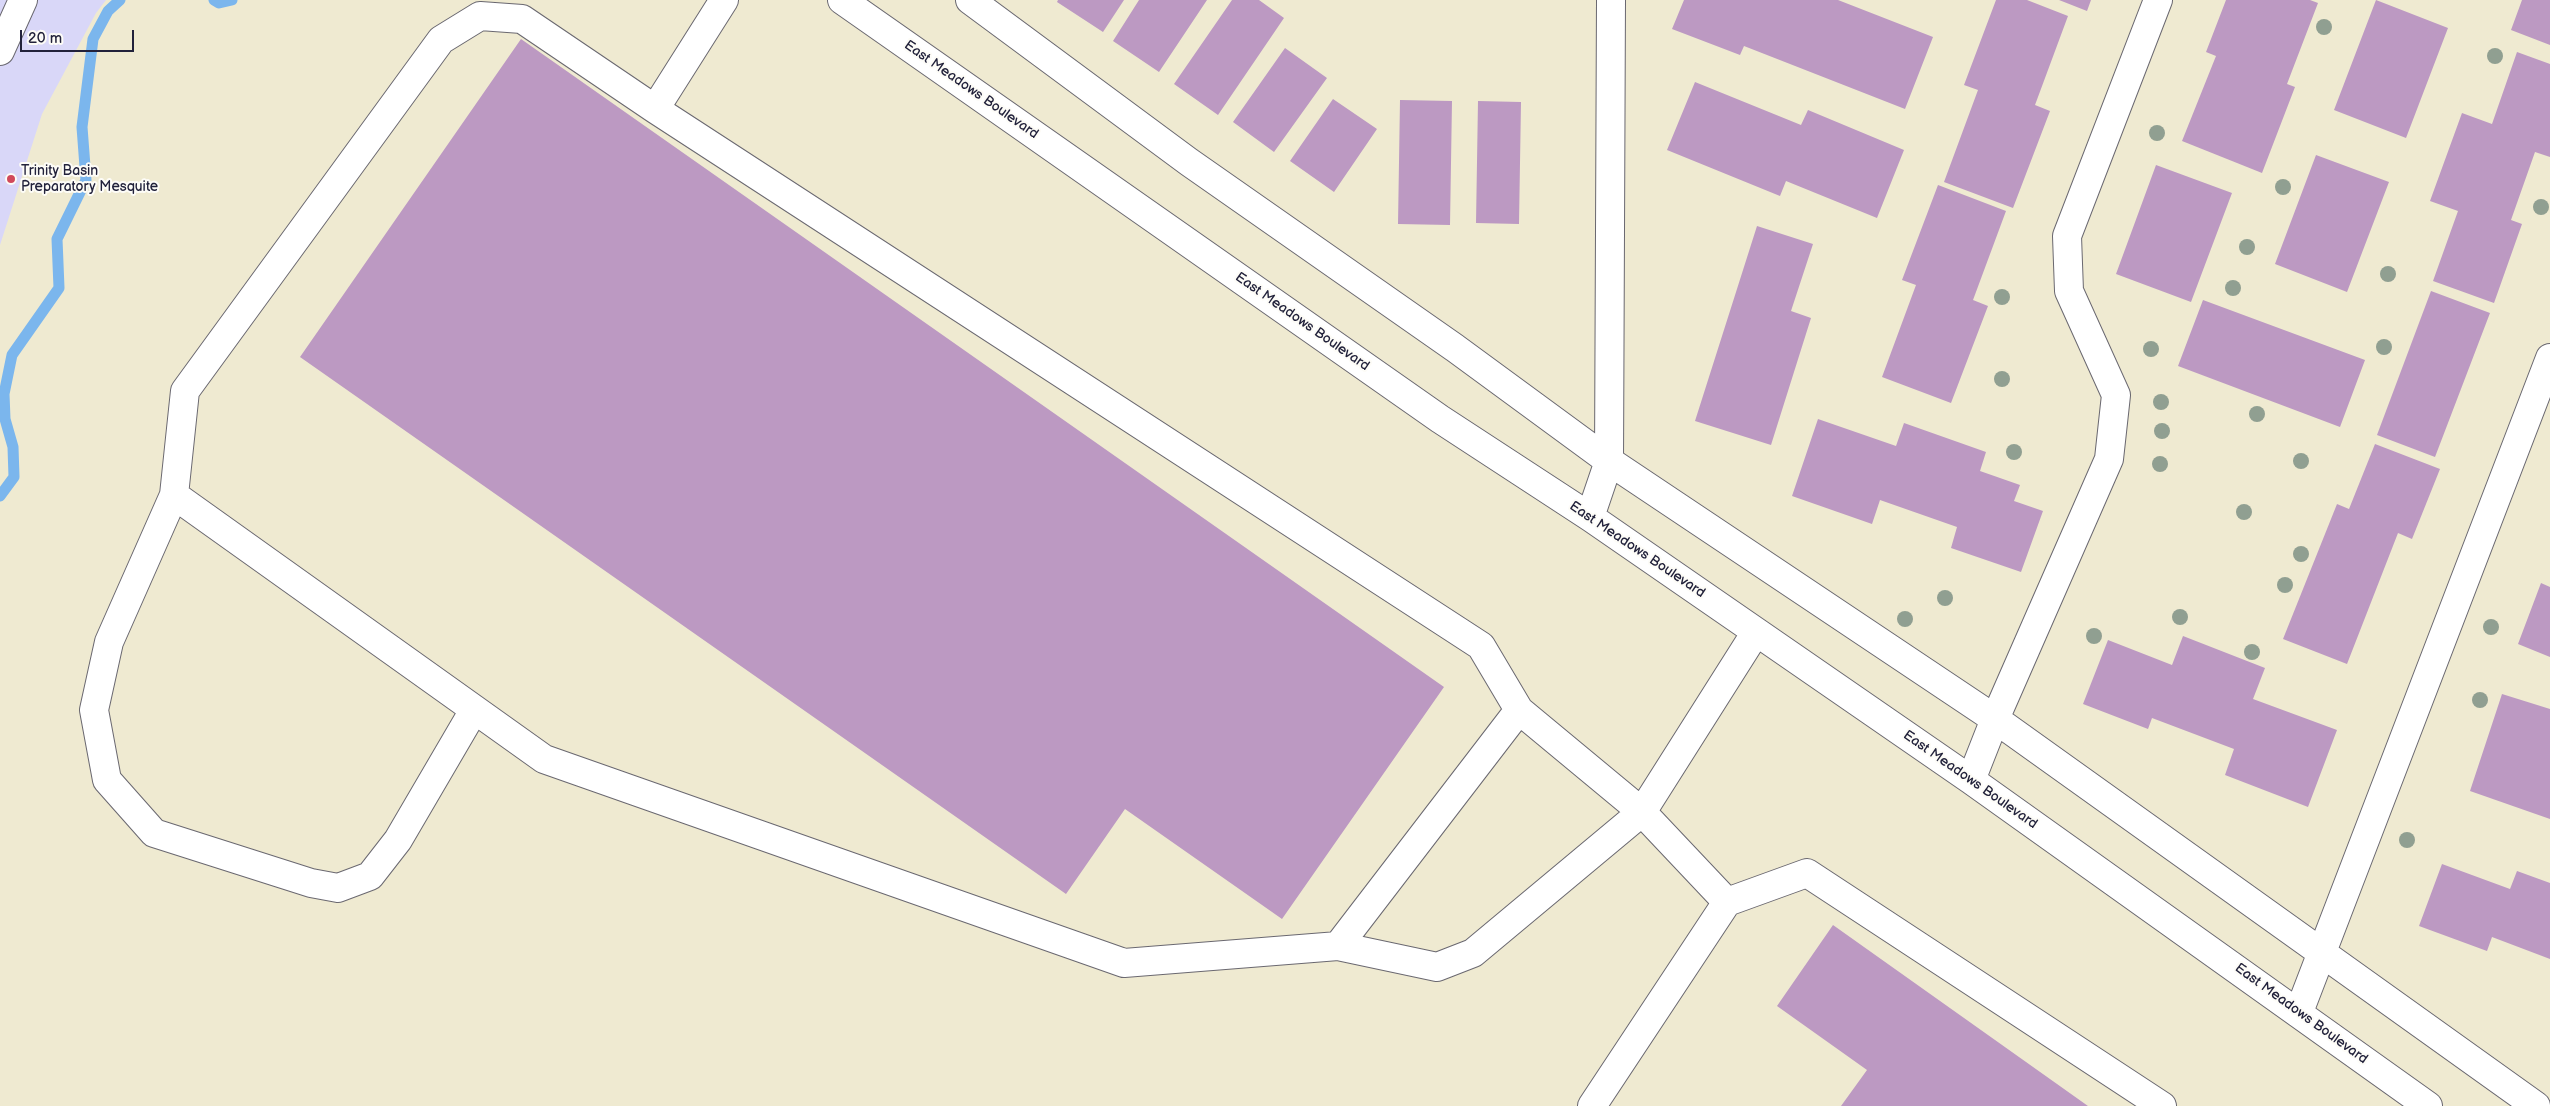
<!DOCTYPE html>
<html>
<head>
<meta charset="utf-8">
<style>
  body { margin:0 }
  #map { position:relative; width:2550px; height:1106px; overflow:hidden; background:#efead1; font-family:"Balsamiq Sans",sans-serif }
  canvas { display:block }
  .scale { position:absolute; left:20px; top:30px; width:114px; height:22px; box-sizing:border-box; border:2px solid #22223b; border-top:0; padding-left:6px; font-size:15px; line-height:18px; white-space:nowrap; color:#22223b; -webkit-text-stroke:4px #fdfcf7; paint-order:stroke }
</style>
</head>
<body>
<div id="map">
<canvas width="2550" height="1106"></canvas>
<div class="scale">20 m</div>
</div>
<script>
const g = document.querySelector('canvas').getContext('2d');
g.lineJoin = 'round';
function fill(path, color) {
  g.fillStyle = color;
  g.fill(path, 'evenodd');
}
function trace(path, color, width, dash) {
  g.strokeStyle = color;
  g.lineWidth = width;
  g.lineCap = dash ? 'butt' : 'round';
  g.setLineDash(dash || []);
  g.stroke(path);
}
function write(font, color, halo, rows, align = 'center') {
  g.font = font + ' "Balsamiq Sans",sans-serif';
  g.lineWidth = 4;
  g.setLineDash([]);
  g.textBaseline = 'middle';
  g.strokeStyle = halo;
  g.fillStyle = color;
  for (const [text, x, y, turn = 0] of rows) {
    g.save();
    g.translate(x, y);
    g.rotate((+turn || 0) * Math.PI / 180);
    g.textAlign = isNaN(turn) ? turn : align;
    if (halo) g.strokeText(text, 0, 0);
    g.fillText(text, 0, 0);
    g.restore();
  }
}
fill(new Path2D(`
  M 0,0 L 106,0 L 96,13 L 42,114 L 0,245 Z`), '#d9d7f8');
trace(new Path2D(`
  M 214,0 L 219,3 L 232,0
  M 0,496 L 14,477 L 13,447 L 5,419 L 4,394 L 12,355 L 59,288 L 57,239 L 86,180 L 82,127 L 93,39 L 108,11 L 120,0`), '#7bb6ed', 11);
fill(new Path2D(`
  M 1058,0 L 1124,0 L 1103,32 L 1057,2 Z
  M 1139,0 L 1207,0 L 1159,72 L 1113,41 Z
  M 1232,0 L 1259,0 L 1284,18 L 1218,115 L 1174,84 Z
  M 1684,0 L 1838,0 L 1933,37 L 1905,109 L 1744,46 L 1740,55 L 1672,29 Z
  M 1996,0 L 2027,0 L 2068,16 L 2035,105 L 2050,111 L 2013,208 L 1944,182 L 1978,90 L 1964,85 Z
  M 2059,0 L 2091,0 L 2087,11 Z
  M 2226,0 L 2310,0 L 2318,3 L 2287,84 L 2295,87 L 2262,173 L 2182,141 L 2216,56 L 2206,52 Z
  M 2376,0 L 2448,28 L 2406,138 L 2334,110 Z
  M 2522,0 L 2550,0 L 2550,45 L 2511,30 Z
  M 521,39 L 1444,687 L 1282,919 L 1125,809 L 1066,894 L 300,357 Z
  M 1285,48 L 1327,78 L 1274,152 L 1233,122 Z
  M 2517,52 L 2550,64 L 2550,157 L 2535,152 L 2511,220 L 2522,224 L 2494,303 L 2433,281 L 2458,211 L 2430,201 L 2462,113 L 2492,124 Z
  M 1695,82 L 1801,125 L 1808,110 L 1904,150 L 1877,218 L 1786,181 L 1780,196 L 1667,150 Z
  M 1333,99 L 1377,129 L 1334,192 L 1290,161 Z
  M 1400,100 L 1452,101 L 1450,225 L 1398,224 Z
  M 1478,101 L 1521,102 L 1519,224 L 1476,223 Z
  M 2316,155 L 2389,182 L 2347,292 L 2275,264 Z
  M 2156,165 L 2232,193 L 2191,302 L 2116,274 Z
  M 1938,185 L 2006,211 L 1973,300 L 1988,306 L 1951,403 L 1882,377 L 1916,285 L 1902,280 Z
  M 1757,226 L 1813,244 L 1791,311 L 1811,318 L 1771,445 L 1695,421 Z
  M 2431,291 L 2490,313 L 2435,457 L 2377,435 Z
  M 2203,300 L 2365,360 L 2340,427 L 2178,366 Z
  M 1818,419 L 1896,446 L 1904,423 L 1986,452 L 1980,471 L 2020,485 L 2014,501 L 2043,511 L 2021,572 L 1951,548 L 1957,527 L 1880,500 L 1872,524 L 1792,496 Z
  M 2375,444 L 2440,469 L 2412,539 L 2398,533 L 2347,664 L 2283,639 L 2337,504 L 2349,509 Z
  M 2541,583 L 2550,587 L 2550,657 L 2518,644 Z
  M 2183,636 L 2265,668 L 2253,699 L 2337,730 L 2308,807 L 2225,775 L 2234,749 L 2152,718 L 2148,729 L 2083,704 L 2108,640 L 2172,665 Z
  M 2502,694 L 2550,709 L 2550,819 L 2470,791 Z
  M 2442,864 L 2510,889 L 2517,871 L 2550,883 L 2550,959 L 2492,937 L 2487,951 L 2419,926 Z
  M 1833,925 L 2088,1106 L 1841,1106 L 1867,1070 L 1777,1006 Z`), '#bc99c2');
const minor = new Path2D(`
  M 842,0 L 1440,419 L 1590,517 L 1971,780 L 2428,1106
  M 970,0 L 1189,162 L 1455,348 L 1609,461 L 1995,719 L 2536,1106
  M 0,51 L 23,0
  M 655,109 L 724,0
  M 174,495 L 109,642 L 94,710 L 107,780 L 154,833 L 311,883 L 338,888 L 370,876 L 398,840 L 474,710
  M 1590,517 L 1609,461 L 1611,0
  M 1756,632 L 1642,812 L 1727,902 L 1807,873 L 2162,1106
  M 1971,780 L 1995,719 L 2109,459 L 2116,395 L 2069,291 L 2067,236 L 2158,0
  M 1338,946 L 1437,967 L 1473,953 L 1642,812 L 1519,710 L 1338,946 L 1124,963 L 544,759 L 174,495 L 185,391 L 441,40 L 480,16 L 522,19 L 655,109 L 1481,646 L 1519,710
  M 2299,1012 L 2550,358
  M 1592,1106 L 1727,902`);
trace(minor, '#6a6870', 30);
trace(minor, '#fff', 28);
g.fillStyle = '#909f91';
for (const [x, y] of [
  [2324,27],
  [2495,56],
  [2157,133],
  [2283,187],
  [2541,207],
  [2247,247],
  [2388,274],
  [2233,288],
  [2002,297],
  [2384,347],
  [2151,349],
  [2002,379],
  [2161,402],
  [2257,414],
  [2162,431],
  [2014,452],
  [2301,461],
  [2160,464],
  [2244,512],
  [2301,554],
  [2285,585],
  [1945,598],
  [2180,617],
  [1905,619],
  [2491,627],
  [2094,636],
  [2252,652],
  [2480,700],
  [2407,840]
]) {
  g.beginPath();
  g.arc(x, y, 8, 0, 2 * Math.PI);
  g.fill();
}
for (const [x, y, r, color] of [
  [11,179,5,"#d1495b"]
]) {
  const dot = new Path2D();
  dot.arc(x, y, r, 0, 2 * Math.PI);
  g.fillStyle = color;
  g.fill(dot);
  trace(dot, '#fdfcf7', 2);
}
write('14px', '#22223b', '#fdfcf7', [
  ["East Meadows Boulevard",971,90,35],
  ["East Meadows Boulevard",1302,322,35],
  ["East Meadows Boulevard",1637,550,34],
  ["East Meadows Boulevard",1970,780,35],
  ["East Meadows Boulevard",2301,1014,36]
]);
write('14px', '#22223b', '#fdfcf7', [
  ["Trinity Basin",21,171],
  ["Preparatory Mesquite",21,187]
], 'left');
</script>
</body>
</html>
